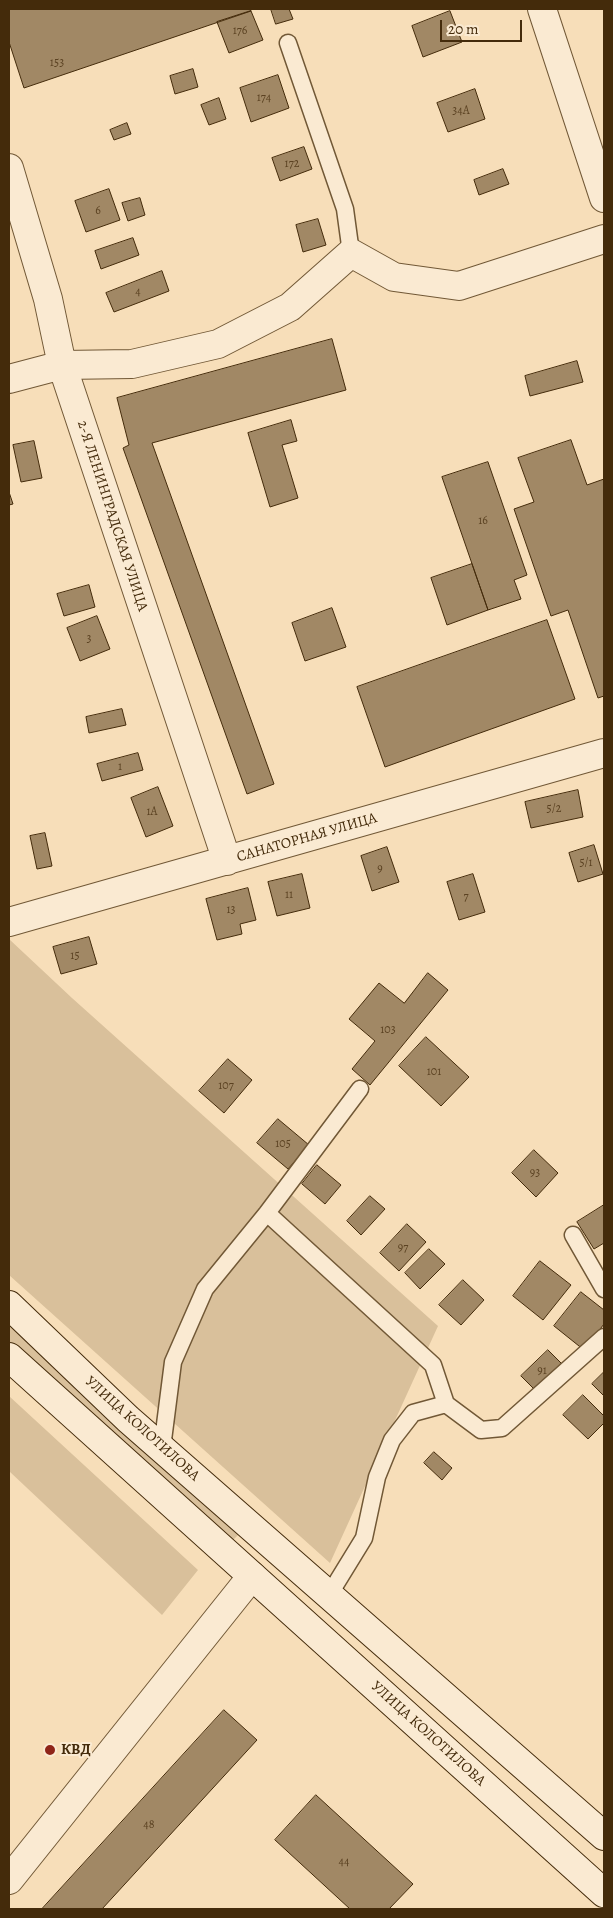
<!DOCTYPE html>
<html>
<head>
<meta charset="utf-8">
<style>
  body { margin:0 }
  #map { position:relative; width:613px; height:1918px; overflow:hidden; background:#f7deb9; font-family:Alegreya,serif }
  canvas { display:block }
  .frame { position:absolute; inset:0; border:10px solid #442b0b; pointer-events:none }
  .scale { position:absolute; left:440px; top:20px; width:82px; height:22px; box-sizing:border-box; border:2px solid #442b0b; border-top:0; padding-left:6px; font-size:15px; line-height:18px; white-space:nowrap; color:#442b0b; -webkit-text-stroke:4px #faead2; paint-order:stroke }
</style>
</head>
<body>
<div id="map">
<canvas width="613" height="1918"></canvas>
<div class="frame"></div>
<div class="scale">20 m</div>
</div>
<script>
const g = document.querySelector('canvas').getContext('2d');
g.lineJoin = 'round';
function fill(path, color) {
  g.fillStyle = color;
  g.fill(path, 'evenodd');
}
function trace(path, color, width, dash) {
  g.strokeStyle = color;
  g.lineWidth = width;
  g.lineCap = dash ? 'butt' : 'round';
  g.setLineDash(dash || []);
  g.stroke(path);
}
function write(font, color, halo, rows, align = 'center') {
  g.font = font + ' Alegreya,serif';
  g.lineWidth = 4;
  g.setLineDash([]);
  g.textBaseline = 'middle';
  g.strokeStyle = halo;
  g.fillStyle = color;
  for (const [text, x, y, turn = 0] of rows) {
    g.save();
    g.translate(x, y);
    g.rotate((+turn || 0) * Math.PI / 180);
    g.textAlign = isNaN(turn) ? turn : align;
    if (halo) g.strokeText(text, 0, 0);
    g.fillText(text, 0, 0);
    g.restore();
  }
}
fill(new Path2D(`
  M 9,939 L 72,998 L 438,1326 L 330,1563 L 9,1275 Z
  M 9,1326 L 242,1531 L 229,1544 L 9,1347 Z
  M 9,1396 L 198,1570 L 162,1615 L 9,1471 Z`), '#d9c09b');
const building = new Path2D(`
  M 9,9 L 250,9 L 251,11 L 24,88 L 9,42 Z
  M 271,9 L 289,9 L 293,19 L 276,24 Z
  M 251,11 L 263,40 L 229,53 L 217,22 Z
  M 450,11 L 462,42 L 423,57 L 412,26 Z
  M 193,69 L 198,87 L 175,94 L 170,76 Z
  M 278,75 L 289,108 L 251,122 L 240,88 Z
  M 475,89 L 485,119 L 448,132 L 437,103 Z
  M 219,98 L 226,119 L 209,125 L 201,105 Z
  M 127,123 L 131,134 L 114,140 L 110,130 Z
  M 304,147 L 312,169 L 280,181 L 272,158 Z
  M 503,169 L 509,184 L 479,195 L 474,180 Z
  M 109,189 L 120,220 L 86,232 L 75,201 Z
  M 140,198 L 145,215 L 128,221 L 122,203 Z
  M 318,219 L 326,245 L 303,252 L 296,225 Z
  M 133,238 L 139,255 L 101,269 L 95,251 Z
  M 162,271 L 169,291 L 114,312 L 106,293 Z
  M 332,339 L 346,390 L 152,443 L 274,784 L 247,794 L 123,448 L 129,445 L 117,398 Z
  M 577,361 L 583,382 L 530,396 L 525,376 Z
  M 291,420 L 297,441 L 282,445 L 298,498 L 270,507 L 248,433 Z
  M 571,440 L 587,485 L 604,479 L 604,696 L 598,698 L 568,610 L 551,616 L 514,509 L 534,502 L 518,458 Z
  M 34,441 L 42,478 L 21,482 L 13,445 Z
  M 488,462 L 527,575 L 514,580 L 521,599 L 488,610 L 442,477 Z
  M 9,492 L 13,504 L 9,505 Z
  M 472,564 L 488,610 L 447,625 L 431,578 Z
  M 89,585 L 95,607 L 64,616 L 57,594 Z
  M 332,608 L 346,647 L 305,661 L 292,623 Z
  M 97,616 L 110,649 L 80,661 L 67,628 Z
  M 547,620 L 575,699 L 385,767 L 357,687 Z
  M 122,709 L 126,725 L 89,733 L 86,717 Z
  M 138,753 L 143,770 L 102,781 L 97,764 Z
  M 158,787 L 173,826 L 146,837 L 131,798 Z
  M 578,790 L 583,817 L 531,828 L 525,802 Z
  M 45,833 L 52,866 L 37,869 L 30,836 Z
  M 594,845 L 603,874 L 578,882 L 569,853 Z
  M 387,847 L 399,882 L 372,891 L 361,856 Z
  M 302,874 L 310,908 L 277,916 L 268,882 Z
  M 473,874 L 485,912 L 459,920 L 447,882 Z
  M 248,888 L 256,920 L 240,924 L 242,934 L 217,940 L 206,899 Z
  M 89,937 L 97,964 L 61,974 L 53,947 Z
  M 428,973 L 448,990 L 370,1085 L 352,1069 L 375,1041 L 349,1019 L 379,983 L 404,1003 Z
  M 426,1037 L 469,1077 L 441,1106 L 399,1066 Z
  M 228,1059 L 252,1080 L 224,1113 L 199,1091 Z
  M 278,1119 L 309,1145 L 288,1169 L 257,1143 Z
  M 534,1150 L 558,1173 L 536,1197 L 512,1173 Z
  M 317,1165 L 341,1185 L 325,1204 L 302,1184 Z
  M 370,1196 L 385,1209 L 361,1235 L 347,1221 Z
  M 604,1205 L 604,1243 L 594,1249 L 577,1222 Z
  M 407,1224 L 426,1242 L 399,1271 L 380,1253 Z
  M 429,1249 L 445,1264 L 420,1289 L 405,1273 Z
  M 540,1261 L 571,1285 L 543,1320 L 513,1296 Z
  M 463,1280 L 484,1300 L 461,1325 L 439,1305 Z
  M 581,1292 L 604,1310 L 604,1324 L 584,1350 L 554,1326 Z
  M 548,1350 L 563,1365 L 537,1392 L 521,1376 Z
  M 604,1372 L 604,1396 L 592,1384 Z
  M 583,1395 L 604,1416 L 604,1423 L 588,1439 L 563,1415 Z
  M 434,1452 L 452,1468 L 442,1480 L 424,1463 Z
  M 224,1710 L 257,1740 L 102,1909 L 42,1909 Z
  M 316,1795 L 413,1884 L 389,1909 L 350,1909 L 275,1840 Z`);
fill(building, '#a18865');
trace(building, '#442b0b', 1);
const lane = new Path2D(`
  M 288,43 L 345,209 L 351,253
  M 267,1213 L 433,1365 L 446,1404 L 481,1430 L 502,1428 L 604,1337
  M 573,1235 L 604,1289
  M 162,1448 L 173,1362 L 205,1289 L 267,1213 L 360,1089
  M 329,1595 L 364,1538 L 377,1477 L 392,1440 L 413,1413 L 446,1404`);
const street = new Path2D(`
  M 542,9 L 604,198
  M 9,168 L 48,299 L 62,365 L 227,861
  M 9,379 L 62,365 L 132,364 L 218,344 L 290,307 L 351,253 L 394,277 L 459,286 L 604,239
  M 9,922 L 604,753
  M 9,1880 L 252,1576`);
const secondary = new Path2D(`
  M 9,1305 L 128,1419 L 604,1836
  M 9,1357 L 604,1893`);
trace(lane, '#715836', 19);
trace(street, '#715836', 30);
trace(secondary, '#442b0b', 30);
trace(lane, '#faead2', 16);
trace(street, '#faead2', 28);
trace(secondary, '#faead2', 28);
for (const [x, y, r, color] of [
  [50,1750,6,"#8f2418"]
]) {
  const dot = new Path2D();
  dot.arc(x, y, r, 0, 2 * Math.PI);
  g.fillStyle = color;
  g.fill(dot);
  trace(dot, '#faead2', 2);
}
write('12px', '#5b4222', null, [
  ["176",240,31],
  ["153",57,63],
  ["174",264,98],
  ["34А",461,111],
  ["172",292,164],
  ["6",98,211],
  ["4",138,292],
  ["16",483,521],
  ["3",89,639],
  ["1",120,767],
  ["5/2",554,809],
  ["1А",152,812],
  ["5/1",586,863],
  ["9",380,869],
  ["11",289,895],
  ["7",466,897],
  ["13",231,910],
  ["15",75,956],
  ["103",388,1030],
  ["101",434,1072],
  ["107",226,1086],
  ["105",283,1144],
  ["93",535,1173],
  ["97",403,1248],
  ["91",542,1371],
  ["48",149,1825],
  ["44",344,1862]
]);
write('15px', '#442b0b', '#faead2', [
  ["2-Я ЛЕНИНГРАДСКАЯ УЛИЦА",112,516,72],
  ["САНАТОРНАЯ УЛИЦА",307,838,-16],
  ["УЛИЦА КОЛОТИЛОВА",142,1429,42],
  ["УЛИЦА КОЛОТИЛОВА",428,1734,42]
]);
write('bold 15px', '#442b0b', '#faead2', [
  ["КВД",61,1750]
], 'left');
</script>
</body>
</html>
